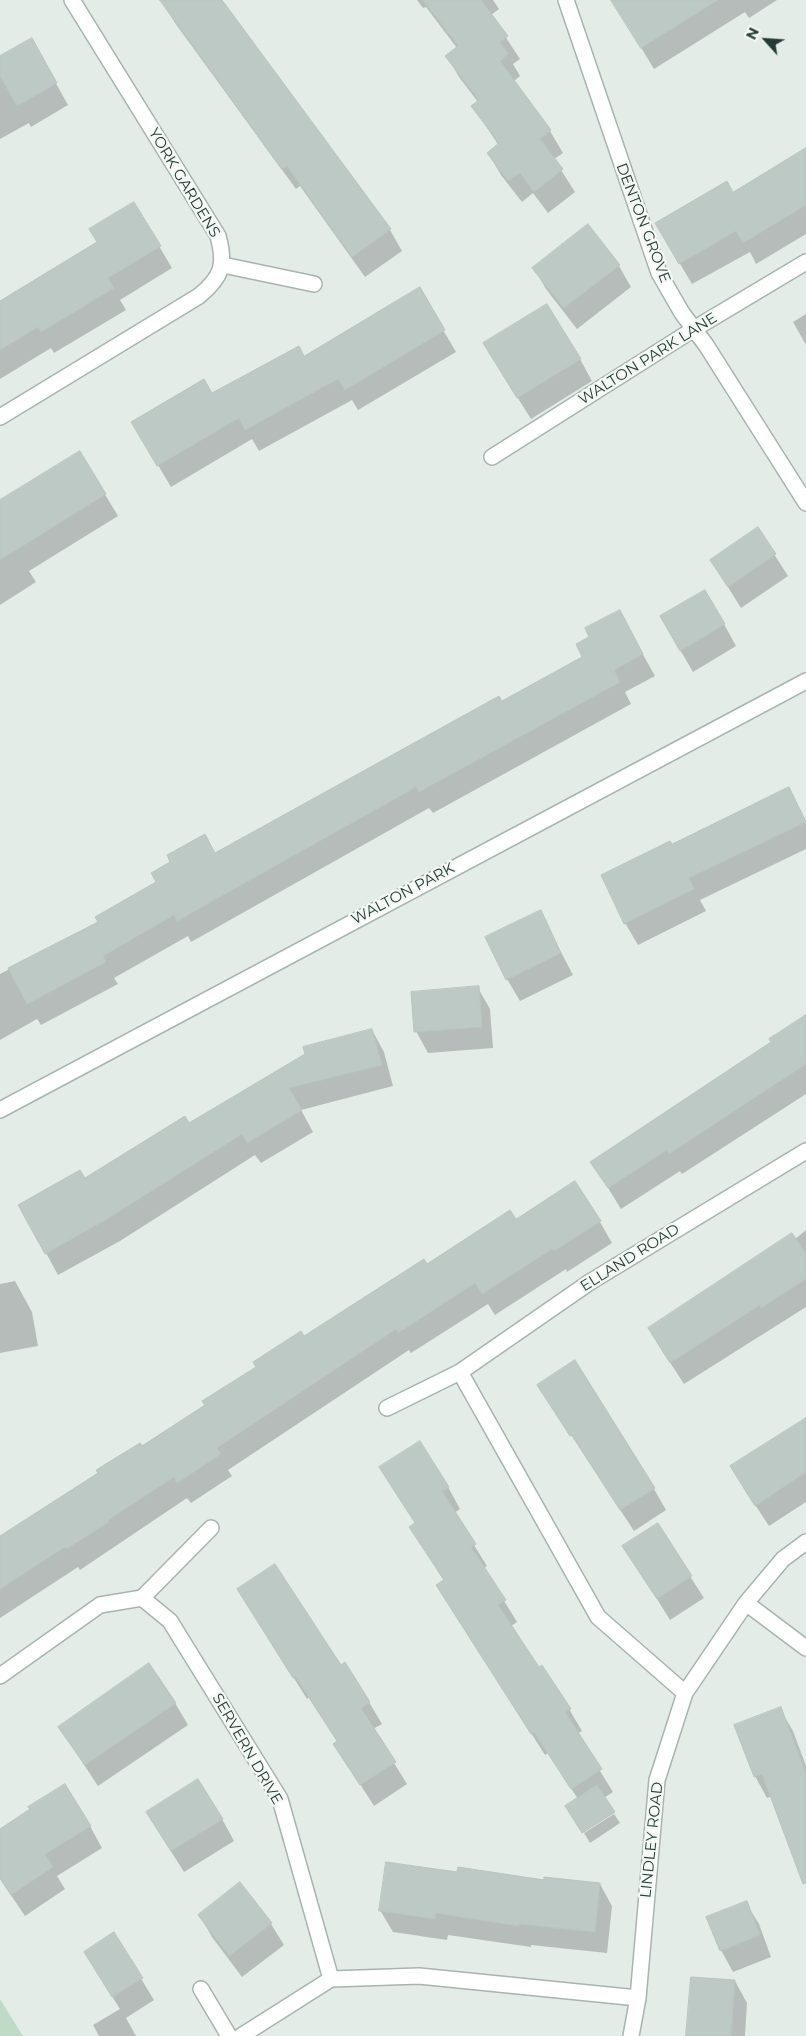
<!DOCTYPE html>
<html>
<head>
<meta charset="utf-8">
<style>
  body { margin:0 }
  #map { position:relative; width:806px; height:2036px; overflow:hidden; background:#e4ece8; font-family:Montserrat,sans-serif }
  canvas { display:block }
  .north { position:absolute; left:741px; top:15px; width:50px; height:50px; -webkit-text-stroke:4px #f4f9f6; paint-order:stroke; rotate:296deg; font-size:14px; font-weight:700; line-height:20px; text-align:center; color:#253c36 }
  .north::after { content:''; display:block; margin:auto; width:18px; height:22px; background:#253c36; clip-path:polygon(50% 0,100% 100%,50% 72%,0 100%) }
</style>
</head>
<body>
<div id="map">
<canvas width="806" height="2036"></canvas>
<div class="north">N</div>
</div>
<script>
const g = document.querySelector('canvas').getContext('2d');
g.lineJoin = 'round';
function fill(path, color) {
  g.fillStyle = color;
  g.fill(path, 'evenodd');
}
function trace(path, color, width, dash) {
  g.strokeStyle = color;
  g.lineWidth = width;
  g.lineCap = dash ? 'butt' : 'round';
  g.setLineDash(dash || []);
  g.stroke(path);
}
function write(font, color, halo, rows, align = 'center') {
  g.font = font + ' Montserrat,sans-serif';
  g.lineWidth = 4.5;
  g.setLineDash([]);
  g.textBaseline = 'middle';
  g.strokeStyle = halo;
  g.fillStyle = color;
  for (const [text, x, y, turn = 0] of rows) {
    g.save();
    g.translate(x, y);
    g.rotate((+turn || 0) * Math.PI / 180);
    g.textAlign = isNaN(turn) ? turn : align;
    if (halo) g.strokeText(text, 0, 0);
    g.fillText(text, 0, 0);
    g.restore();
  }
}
fill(new Path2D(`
  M 0,1999 L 23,2036 L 0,2036 Z`), '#bfdbc7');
fill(new Path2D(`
  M 165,0 L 220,0 L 390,230 L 402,251 L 365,277 L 300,186 L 296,189 L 175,23 L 163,2 Z
  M 417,0 L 493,0 L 499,9 L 491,15 L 520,59 L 513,64 L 520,76 L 514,81 L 550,131 L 563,153 L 554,159 L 575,192 L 548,213 L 533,193 L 522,202 L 501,175 L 488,153 L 499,146 L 473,106 L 478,102 L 459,77 L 447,56 L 457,48 L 426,7 L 423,8 Z
  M 623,0 L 777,0 L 749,18 L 745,12 L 654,69 L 628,26 Z
  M 31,39 L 68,105 L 31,127 L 29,123 L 0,139 L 0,57 Z
  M 806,150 L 806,234 L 756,264 L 750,252 L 692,284 L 656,223 L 733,194 Z
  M 134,204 L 172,268 L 120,300 L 126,310 L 54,353 L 51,348 L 0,379 L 0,303 L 98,242 Z
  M 588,226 L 619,266 L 631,287 L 577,329 L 546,289 L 534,268 Z
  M 419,289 L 456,352 L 358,410 L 352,400 L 259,451 L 252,439 L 171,487 L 133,423 L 212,395 L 304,358 Z
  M 806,314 L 806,345 L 793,322 Z
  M 580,359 L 592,381 L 531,419 L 497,365 Z
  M 80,453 L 118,516 L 29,571 L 36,582 L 0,605 L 0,520 Z
  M 758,529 L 788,576 L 741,608 L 711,560 Z
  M 661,617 L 724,624 L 736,646 L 693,672 Z
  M 631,633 L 655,676 L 625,692 L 631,704 L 433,813 L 429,808 L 191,942 L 188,936 L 114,978 L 118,984 L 41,1025 L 37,1019 L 0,1040 L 0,974 L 99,922 L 215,855 Z
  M 788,789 L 806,821 L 806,849 L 700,900 L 706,911 L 638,945 L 625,923 L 672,845 Z
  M 540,912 L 573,975 L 520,1001 L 507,979 Z
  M 478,988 L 490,1009 L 493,1048 L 428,1053 L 416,1031 Z
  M 806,1017 L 806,1094 L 682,1174 L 680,1171 L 621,1209 L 592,1162 L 773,1043 Z
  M 372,1030 L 384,1052 L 393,1086 L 301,1110 L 313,1132 L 261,1163 L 255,1155 L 120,1241 L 58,1275 L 46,1253 L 84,1180 Z
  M 515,1221 L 600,1222 L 612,1243 L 567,1272 L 566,1269 L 495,1315 L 488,1304 L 411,1353 L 409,1350 L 228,1470 L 232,1476 L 191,1503 L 187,1498 L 80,1570 L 78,1567 L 0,1618 L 0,1537 L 206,1405 L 304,1338 L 426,1266 Z
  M 806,1230 L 806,1307 L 684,1384 L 662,1350 Z
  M 15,1281 L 32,1312 L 38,1346 L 0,1353 L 0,1284 Z
  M 539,1386 L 654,1489 L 666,1510 L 634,1531 Z
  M 806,1419 L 806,1502 L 769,1526 L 744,1488 Z
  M 448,1487 L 460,1509 L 454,1513 L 487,1566 L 484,1568 L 517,1622 L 511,1626 L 538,1669 L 569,1709 L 582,1731 L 577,1734 L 613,1792 L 604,1798 L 578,1799 L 548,1753 L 545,1755 L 450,1606 L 444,1581 L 411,1527 L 416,1524 L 394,1489 Z
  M 657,1525 L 704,1598 L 670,1620 L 624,1546 Z
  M 238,1589 L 340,1666 L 369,1702 L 382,1724 L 373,1729 L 407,1784 L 374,1806 L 348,1765 L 338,1742 L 309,1697 L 307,1699 Z
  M 175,1703 L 188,1725 L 98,1786 L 59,1727 Z
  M 780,1709 L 793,1731 L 806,1766 L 806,1882 L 772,1796 L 767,1798 L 755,1776 Z
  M 614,1814 L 620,1823 L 590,1843 L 584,1833 Z
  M 222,1819 L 234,1841 L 184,1872 L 160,1834 Z
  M 90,1826 L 102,1848 L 57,1876 L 65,1889 L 25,1916 L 0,1879 L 0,1830 Z
  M 458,1873 L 600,1884 L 612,1906 L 607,1953 L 531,1945 L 531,1947 L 448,1935 L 447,1940 L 393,1932 L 380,1910 Z
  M 240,1884 L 271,1924 L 284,1945 L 242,1977 L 212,1937 L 200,1916 Z
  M 746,1903 L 759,1924 L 771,1957 L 733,1972 L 721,1950 Z
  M 114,1934 L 154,2000 L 126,2018 L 136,2036 L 99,2036 L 93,2025 L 120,2009 L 98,1974 Z
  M 735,1981 L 747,2003 L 745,2036 L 688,2036 Z`), '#0003');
const building = new Path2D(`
  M 160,0 L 222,0 L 391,229 L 352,257 L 287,166 L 282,169 Z
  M 423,0 L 481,0 L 508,36 L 500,42 L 508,54 L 500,61 L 551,130 L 540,139 L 563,169 L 534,192 L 520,173 L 508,181 L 487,153 L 499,143 L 471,106 L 479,100 L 445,56 L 458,46 Z
  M 611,0 L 718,0 L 641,48 Z
  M 32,38 L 57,83 L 17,106 L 0,76 L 0,56 Z
  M 806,148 L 806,205 L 743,243 L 736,231 L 679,264 L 655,223 L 727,181 L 733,192 Z
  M 134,202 L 161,246 L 108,278 L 114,288 L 41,332 L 38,327 L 0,350 L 0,301 L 97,242 L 89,229 Z
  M 588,224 L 620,265 L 564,308 L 532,268 Z
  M 420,287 L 445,330 L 345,390 L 338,379 L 245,430 L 239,418 L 157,466 L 131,422 L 204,379 L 212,393 L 299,346 L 304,356 Z
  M 547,304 L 581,359 L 517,398 L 483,343 Z
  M 80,451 L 106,494 L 0,560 L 0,500 Z
  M 758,527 L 776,554 L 728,587 L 710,560 Z
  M 705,590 L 725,624 L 680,651 L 660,616 Z
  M 620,610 L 643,654 L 614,670 L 620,682 L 419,792 L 416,787 L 177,921 L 174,915 L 103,956 L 106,962 L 27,1004 L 8,968 L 98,922 L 95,917 L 156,882 L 151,873 L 170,862 L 167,855 L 205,834 L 215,853 L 499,696 L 502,701 L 582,657 L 576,644 L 589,637 L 585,628 Z
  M 789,787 L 806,822 L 689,878 L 694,889 L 624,924 L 601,875 L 670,841 L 672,844 Z
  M 541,910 L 561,953 L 506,980 L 485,937 Z
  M 479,986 L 482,1027 L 414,1032 L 411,992 Z
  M 806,1015 L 806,1064 L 669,1154 L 667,1150 L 608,1188 L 590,1162 L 771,1042 L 769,1039 Z
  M 372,1029 L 382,1065 L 289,1088 L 302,1110 L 247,1143 L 242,1134 L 107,1219 L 45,1254 L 18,1205 L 80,1170 L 85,1178 L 185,1116 L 189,1123 L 305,1054 L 303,1047 Z
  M 575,1181 L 601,1221 L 554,1251 L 552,1249 L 482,1294 L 475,1283 L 398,1333 L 396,1329 L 217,1448 L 221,1454 L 177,1483 L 174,1477 L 108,1520 L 109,1522 L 66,1549 L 65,1547 L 0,1589 L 0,1536 L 98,1473 L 96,1470 L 140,1443 L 142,1446 L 205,1405 L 202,1401 L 256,1367 L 253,1362 L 301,1331 L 304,1336 L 424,1259 L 427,1264 L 510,1210 L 516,1219 Z
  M 792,1233 L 806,1254 L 806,1279 L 761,1308 L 760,1305 L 670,1363 L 648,1328 Z
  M 575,1360 L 655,1488 L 620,1510 L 572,1435 L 570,1436 L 537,1385 Z
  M 806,1418 L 806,1472 L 755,1506 L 730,1466 Z
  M 420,1441 L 449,1487 L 442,1491 L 476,1544 L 471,1547 L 506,1600 L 498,1605 L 539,1667 L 542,1665 L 571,1709 L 565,1712 L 602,1769 L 571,1789 L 534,1732 L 531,1734 L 436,1585 L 444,1580 L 409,1527 L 415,1523 L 379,1467 Z
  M 658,1523 L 692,1576 L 657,1599 L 622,1546 Z
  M 275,1564 L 341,1665 L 345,1662 L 370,1702 L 361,1708 L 396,1762 L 360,1785 L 333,1744 L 337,1741 L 295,1676 L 293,1678 L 237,1589 Z
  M 149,1663 L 176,1703 L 85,1765 L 58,1727 Z
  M 781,1707 L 806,1774 L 806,1883 L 803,1884 L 762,1774 L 754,1777 L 734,1725 Z
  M 198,1779 L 223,1819 L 171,1851 L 146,1812 Z
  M 65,1784 L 91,1826 L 45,1854 L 53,1867 L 11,1895 L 0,1878 L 0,1829 L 30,1809 L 28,1807 Z
  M 597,1785 L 615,1812 L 582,1833 L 565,1806 Z
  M 386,1862 L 457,1872 L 458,1867 L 544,1880 L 544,1877 L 600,1883 L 595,1932 L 519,1924 L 519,1926 L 436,1913 L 435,1919 L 379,1911 Z
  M 240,1882 L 272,1923 L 229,1956 L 198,1915 Z
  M 747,1901 L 760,1935 L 720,1951 L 706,1917 Z
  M 114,1932 L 143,1978 L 112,1997 L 84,1952 Z
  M 691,1977 L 735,1980 L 731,2036 L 686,2036 Z`);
fill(building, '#bcc9c5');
trace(building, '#b7c5bf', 1);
const lane = new Path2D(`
  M 223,265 L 314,284`);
const street = new Path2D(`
  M 566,0 L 659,273 L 682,313 L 706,345 L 806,503
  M 0,417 L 199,296 C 222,277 226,265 218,236 L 72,0
  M 492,457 L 694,329 L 806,262
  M 0,1110 L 806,681
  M 460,1372 L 590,1282 L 806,1151
  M 387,1408 L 460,1372 L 598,1617 L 685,1693
  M 142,1598 L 170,1621 L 280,1799 L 331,1979
  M 746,1603 L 806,1648
  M 0,1676 L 100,1605 L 142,1598 L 211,1528
  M 201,1989 L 229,2036
  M 241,2036 L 331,1979 L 419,1976 L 638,1998
  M 631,2036 L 638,1998 L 657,1780 L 685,1693 L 746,1603 L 783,1559 L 806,1542`);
trace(lane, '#a7b4af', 18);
trace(street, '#a7b4af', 18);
trace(lane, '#fff', 15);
trace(street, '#fff', 15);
write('15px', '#253c36', '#f4f9f6', [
  ["YORK GARDENS",184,183,59],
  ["DENTON GROVE",643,223,69],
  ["WALTON PARK LANE",648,359,-32],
  ["WALTON PARK",403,894,-28],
  ["ELLAND ROAD",630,1258,-32],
  ["SERVERN DRIVE",247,1749,60],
  ["LINDLEY ROAD",652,1840,-84]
]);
</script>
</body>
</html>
